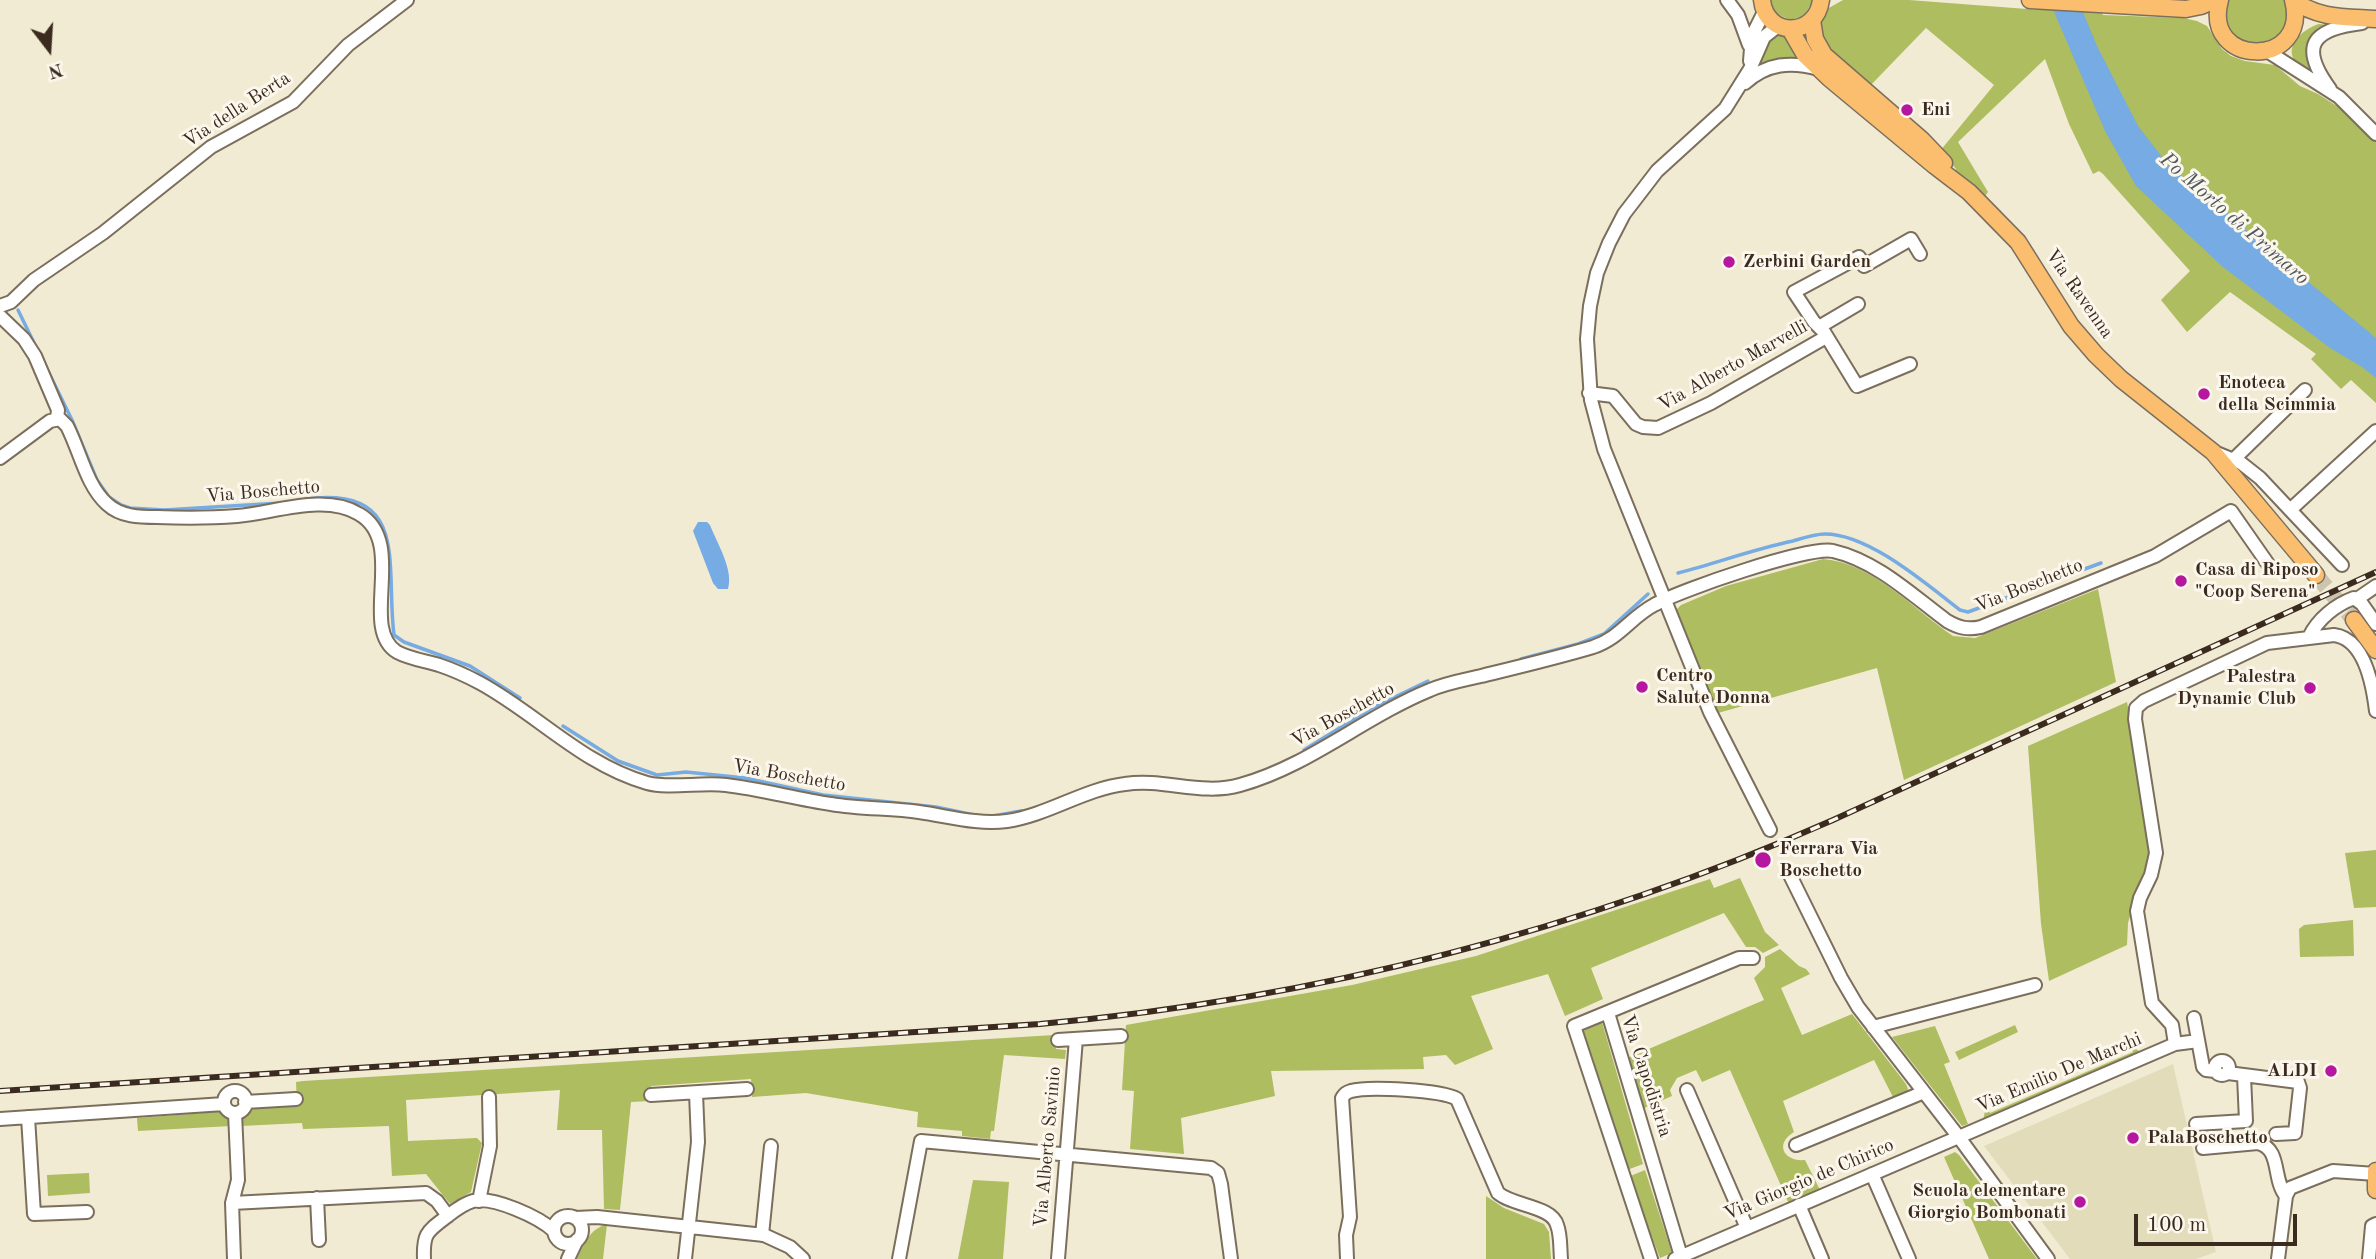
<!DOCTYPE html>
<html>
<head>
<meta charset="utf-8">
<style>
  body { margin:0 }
  #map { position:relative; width:2376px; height:1259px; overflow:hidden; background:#f2ebd3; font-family:"Old Standard TT",serif }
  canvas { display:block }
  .north { position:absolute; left:14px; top:14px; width:70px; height:70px; -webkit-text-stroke:5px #fbf7ec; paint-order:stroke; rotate:163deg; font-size:19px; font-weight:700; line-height:28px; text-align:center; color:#3b2a1e }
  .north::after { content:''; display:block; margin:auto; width:24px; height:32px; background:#3b2a1e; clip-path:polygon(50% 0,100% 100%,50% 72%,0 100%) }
  .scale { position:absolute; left:2134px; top:1214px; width:163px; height:32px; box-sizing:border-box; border:4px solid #3b2a1e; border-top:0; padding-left:9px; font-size:21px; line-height:24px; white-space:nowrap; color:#3b2a1e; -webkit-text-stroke:5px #fbf7ec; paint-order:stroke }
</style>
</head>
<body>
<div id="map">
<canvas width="2376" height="1259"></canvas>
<div class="north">N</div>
<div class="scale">100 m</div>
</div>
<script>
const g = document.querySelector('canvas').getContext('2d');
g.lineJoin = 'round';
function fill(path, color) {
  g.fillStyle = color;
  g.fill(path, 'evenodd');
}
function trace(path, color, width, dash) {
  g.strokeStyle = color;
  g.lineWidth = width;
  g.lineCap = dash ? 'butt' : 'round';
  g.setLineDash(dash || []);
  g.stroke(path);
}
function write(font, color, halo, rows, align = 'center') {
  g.font = font + ' "Old Standard TT",serif';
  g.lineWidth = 6;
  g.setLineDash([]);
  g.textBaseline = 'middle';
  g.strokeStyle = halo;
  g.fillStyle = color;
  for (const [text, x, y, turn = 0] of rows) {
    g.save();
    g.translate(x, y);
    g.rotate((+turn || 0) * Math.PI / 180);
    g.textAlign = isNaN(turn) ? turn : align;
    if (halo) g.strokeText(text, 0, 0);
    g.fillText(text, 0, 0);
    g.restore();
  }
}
fill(new Path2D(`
  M 2173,1064 L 2216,1252 L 2196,1259 L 2070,1259 L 1984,1146 Z`), '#e2dcba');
fill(new Path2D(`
  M 1771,0 L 1812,0 L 1812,2 L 1804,16 L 1790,20 L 1775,13 Z
  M 1843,0 L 1909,0 L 2040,10 L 2037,0 L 2094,0 L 2103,15 L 2183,18 L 2197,21 L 2207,26 L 2222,49 L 2231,56 L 2245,61 L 2275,65 L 2300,86 L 2318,94 L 2343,110 L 2376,141 L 2376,403 L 2351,380 L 2341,389 L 2311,359 L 2316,354 L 2230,292 L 2187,332 L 2161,300 L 2190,271 L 2103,174 L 2099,171 L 2093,174 L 2069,124 L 2045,59 L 1958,142 L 1988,192 L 1983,199 L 1953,175 L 1956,169 L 1940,151 L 1994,85 L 1926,28 L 1868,88 L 1828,55 L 1819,26 L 1827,9 Z
  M 2226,0 L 2286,0 C 2292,25 2284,31 2266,45 C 2259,44 2250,45 2243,43 C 2226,37 2222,15 2226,0 Z
  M 2319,24 L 2329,25 L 2309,62 L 2317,78 C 2311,74 2303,70 2298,65 C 2281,48 2302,29 2319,24 Z
  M 1781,32 L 1786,34 L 1805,60 L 1757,70 L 1772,35 Z
  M 1823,559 C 1873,563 1913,609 1953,636 L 1975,638 L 2098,589 L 2116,682 L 1904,780 L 1877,668 L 1718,713 L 1677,617 L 1677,609 L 1681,605 L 1726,586 Z
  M 2127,702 L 2148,819 L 2151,851 L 2147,873 L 2138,888 L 2128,923 L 2127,945 L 2049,981 L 2041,924 L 2028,746 Z
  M 2376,850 L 2376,907 L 2354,908 L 2345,853 Z
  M 1740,878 L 1765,932 L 1779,945 L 1763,953 L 1755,947 L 1746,947 L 1724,913 L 1591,968 L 1603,999 L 1565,1016 L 1548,974 L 1471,996 L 1493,1049 L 1455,1065 L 1446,1055 L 1423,1057 L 1424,1069 L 1271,1071 L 1275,1096 L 1181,1118 L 1184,1154 L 1130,1149 L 1134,1091 L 1122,1090 L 1126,1025 L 1352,985 L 1476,956 L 1710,879 L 1714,888 Z
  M 2353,920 L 2354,956 L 2300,957 L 2299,929 L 2304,925 Z
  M 1780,949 L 1799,966 L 1806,969 L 1810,974 L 1781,988 L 1802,1035 L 1852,1014 L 1906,1084 L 1908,1089 L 1905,1094 L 1893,1097 L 1874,1060 L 1783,1101 L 1794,1132 C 1774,1144 1784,1162 1805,1160 L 1820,1190 L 1789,1204 L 1730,1070 L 1702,1082 L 1696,1070 L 1677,1078 L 1670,1090 L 1672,1096 L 1642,1109 L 1625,1059 L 1764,1000 L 1754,978 L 1765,967 L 1765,957 Z
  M 1602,1022 L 1643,1164 L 1627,1170 L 1581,1032 Z
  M 2015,1025 L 2018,1032 L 1959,1060 L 1955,1052 Z
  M 1935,1026 L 1950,1062 L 1944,1064 L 1968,1124 L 1962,1126 L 1892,1037 Z
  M 1054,1035 L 1056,1049 L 1066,1050 L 1065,1059 L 1004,1055 L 994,1131 L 991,1131 L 990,1139 L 962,1136 L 962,1131 L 917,1127 L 918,1112 L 806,1093 L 752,1097 L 751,1079 L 651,1086 L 650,1101 L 631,1102 L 620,1210 L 604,1209 L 602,1130 L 557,1130 L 560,1090 L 406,1100 L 408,1141 L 477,1138 L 482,1143 L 471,1192 L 450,1204 L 426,1174 L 392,1176 L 389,1126 L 303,1129 L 302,1123 L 241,1126 L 243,1113 L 252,1104 L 264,1108 L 297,1106 L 296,1082 L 303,1081 Z
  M 2130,1045 L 2142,1053 L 1983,1121 L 1986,1106 L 1990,1113 L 2133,1052 Z
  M 222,1109 L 229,1117 L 231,1126 L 138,1131 L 137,1118 L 204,1113 L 208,1110 Z
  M 1955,1152 L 1959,1155 L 2037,1259 L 1989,1259 L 1944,1157 Z
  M 1645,1170 L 1672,1253 L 1660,1258 L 1628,1177 Z
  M 89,1173 L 90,1193 L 48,1196 L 47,1175 Z
  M 973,1180 L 1009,1182 L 1003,1259 L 958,1259 Z
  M 1486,1196 L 1504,1208 L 1544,1224 L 1549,1232 L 1551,1259 L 1486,1259 Z
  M 607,1224 L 603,1259 L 577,1259 C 585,1242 589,1230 607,1224 Z`), '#adbd60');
fill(new Path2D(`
  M 2049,0 L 2078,0 L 2097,46 L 2138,126 L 2169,166 L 2376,338 L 2376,378 L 2362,367 L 2330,348 L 2223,267 L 2136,186 L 2105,131 Z
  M 698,522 L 707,522 L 710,525 C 717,543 734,570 728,589 L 718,589 L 713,583 L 693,531 Z`), '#76abe3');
trace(new Path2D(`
  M 18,310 L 36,347
  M 47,369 L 72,420 L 97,480 L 109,497 L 121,505 L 130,508 L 164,510 L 281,503
  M 306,499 C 411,485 385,566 394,635 L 404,642 L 470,666 L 520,698
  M 1678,573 C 1717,563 1754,549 1793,541 C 1803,538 1815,534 1825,534 C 1869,534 1926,584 1960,610 L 1968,612 L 2101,563
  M 1521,659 L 1578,644 L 1604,634 L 1648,594
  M 563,726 L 618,761 L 657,775 L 686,772 L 745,778 L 823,795 L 936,807 L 979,816
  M 1304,750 L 1372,708 L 1428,681
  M 993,816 L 1021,811`), '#76abe3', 3.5);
trace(new Path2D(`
  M 2316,575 L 2354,620`), '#cdc4af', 16, [16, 8]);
const minor = new Path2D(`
  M 1727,0 L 1738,15 L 1749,45
  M 2267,51 L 2339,97 L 2376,134
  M 1750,61 L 1752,36 L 1764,12
  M 1745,83 C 1767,63 1791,61 1819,69
  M 2330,89 C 2298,45 2313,29 2362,23
  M 0,306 L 11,302 L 34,280 L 103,233 L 211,147 L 293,102 L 348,45 L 407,0
  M 0,316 L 24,339 L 35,356 L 58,410 L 57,419
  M 1819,327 L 1858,304
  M 1910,364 L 1857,386 L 1824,332 L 1814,322 L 1794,292 L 1859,257 L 1864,266 L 1911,239 L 1920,254
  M 1589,393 L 1613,396 L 1636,424 L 1643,427 L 1658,428 L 1711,403 L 1826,337
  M 2214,452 L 2241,463 L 2260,478 L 2342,565
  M 0,458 L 50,421 L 60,419 L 67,426 C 80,451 86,485 107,504 C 121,517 140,517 157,517 C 184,518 211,518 237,516 C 274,513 325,493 359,514 C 408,542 358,628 397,652 C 410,659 426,661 439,665 C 454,670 467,676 480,683 C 537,714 583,765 647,783 C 669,789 701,782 726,785 C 761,789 796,799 831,804 C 860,809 890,808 919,812 C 948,816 978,825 1007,821 C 1048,815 1084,789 1125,784 C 1164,778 1201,796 1240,785 C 1309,766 1364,717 1430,690 C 1446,683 1464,680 1481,676 C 1518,667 1556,658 1593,647 C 1620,638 1631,617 1654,605 C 1680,590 1808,546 1833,551 C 1877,561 1913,596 1947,621 C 1959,628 1968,630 1981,627 L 2155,556 L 2231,511 L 2268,564
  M 2233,460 L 2305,390
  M 2290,510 L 2376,431
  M 2357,599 L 2376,586
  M 2309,637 C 2318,619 2335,605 2354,598 L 2362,604 L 2376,624
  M 1770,830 L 1710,712 L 1604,449 L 1591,400 L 1587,339 L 1590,306 L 1597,273 L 1609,243 L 1624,214 L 1657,171 L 1725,109 L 1750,69 L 1764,37 L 1778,26
  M 1788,871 L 1841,978 L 1858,1007 L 1958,1136 L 2048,1259
  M 1608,1013 L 1681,1256
  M 2194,1018 L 2203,1067 L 2206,1070 L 2215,1071
  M 1873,1027 L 2035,985
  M 1058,1040 L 1121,1036
  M 2175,1044 L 2172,1025 L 2152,1003 L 2137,911 L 2140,898 L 2151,875 L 2156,853 L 2135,719 L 2136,708 L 2144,701 L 2267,643 L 2334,635 C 2365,639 2373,686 2376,711
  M2215 1068a7 7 0 1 1 14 0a7 7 0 1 1-14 0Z
  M 2228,1073 L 2298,1082 L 2300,1088 L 2295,1133 L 2276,1134
  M 1687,1090 L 1747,1228
  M224 1102a11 11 0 1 1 22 0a11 11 0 1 1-22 0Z
  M 651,1095 L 747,1089
  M 245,1102 L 296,1099
  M 28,1117 L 34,1214 L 87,1212
  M 0,1119 L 224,1104
  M 2196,1124 L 2246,1121 L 2244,1076
  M 1796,1145 L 1924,1092
  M 2203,1148 L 2258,1143 C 2282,1149 2272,1180 2286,1196
  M 1872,1174 L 1909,1259
  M 317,1198 L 319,1240
  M 479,1201 L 490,1146 L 489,1097
  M 232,1203 L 426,1193 L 437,1201 L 448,1216
  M 1799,1205 L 1822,1259
  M554 1230a14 14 0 1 1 28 0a14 14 0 1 1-28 0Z
  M 575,1218 L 597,1217 L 764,1235 L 790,1247 L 803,1259
  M 762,1235 L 771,1146
  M 234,1259 L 232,1203 L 238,1180 L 235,1113
  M 424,1259 C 423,1235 426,1232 445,1218 C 453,1212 462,1204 473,1201 C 493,1196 539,1217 554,1231
  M 568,1259 L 577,1240
  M 685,1259 L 698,1142 L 696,1093
  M 899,1259 L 921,1141 L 1211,1168 L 1218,1173 L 1221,1184 L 1231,1259
  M 1058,1259 L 1076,1039
  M 1347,1259 L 1346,1235 L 1350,1217 L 1342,1098 C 1345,1094 1345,1093 1351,1091 C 1368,1086 1442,1090 1457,1099 L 1498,1193 C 1513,1206 1552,1206 1557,1225 C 1561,1235 1560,1248 1561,1259
  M 1651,1259 L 1574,1026 L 1739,958 L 1753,958
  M 1675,1259 L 2175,1044 L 2198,1041
  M 2278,1259 L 2286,1196 L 2290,1188 L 2333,1171 L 2376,1174
  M 2369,1259 L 2372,1226 L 2376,1224`);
const major = new Path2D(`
  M 1762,0 C 1766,38 1816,38 1821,0
  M 2030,0 L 2186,9 L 2201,6 L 2215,0
  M 2220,0 C 2201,68 2311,69 2293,0
  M 2293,0 C 2318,19 2346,17 2376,19
  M 1812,20 L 1815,39 L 1824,55 L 1922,140 L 1944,163
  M 1790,29 L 1805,55 L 1829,78 L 1935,166 L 1969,192 L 2018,242 L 2071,326 L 2096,355 L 2121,379 L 2213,452 L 2316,575
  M 2354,620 L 2376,650
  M 2376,1171 L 2376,1190`);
trace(minor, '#7b6e5d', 16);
trace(major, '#7b6e5d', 19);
trace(minor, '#fff', 12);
trace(major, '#fbbe6e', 16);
const rail = new Path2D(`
  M 0,1091 L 1040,1024 C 1314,999 1581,931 1833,820 L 2376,572`);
trace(rail, '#3b2a1e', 6);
trace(rail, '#fbf7ec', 3.5, [10]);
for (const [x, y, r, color] of [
  [1907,110,7,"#b5179e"],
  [1729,262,7,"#b5179e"],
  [2204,394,7,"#b5179e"],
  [2181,581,7,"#b5179e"],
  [1642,687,7,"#b5179e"],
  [2310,688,7,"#b5179e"],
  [1763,860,9,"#b5179e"],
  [2331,1071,7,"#b5179e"],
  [2133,1138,7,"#b5179e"],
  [2080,1202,7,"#b5179e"]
]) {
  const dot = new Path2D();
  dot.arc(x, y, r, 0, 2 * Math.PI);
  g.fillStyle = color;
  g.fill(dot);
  trace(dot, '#fbf7ec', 2.5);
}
write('19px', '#3b2a1e', '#fbf7ec', [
  ["Via della Berta",237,110,-33],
  ["Via Ravenna",2079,294,55],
  ["Via Alberto Marvelli",1733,366,-29],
  ["Via Boschetto",263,492,-5],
  ["Via Boschetto",2029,586,-22],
  ["Via Boschetto",1343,715,-29],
  ["Via Boschetto",789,776,10],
  ["Via Emilio De Marchi",2059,1073,-23],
  ["Via Capodistria",1646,1076,72],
  ["Via Alberto Savinio",1048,1147,-85],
  ["Via Giorgio de Chirico",1809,1180,-23]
]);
write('bold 19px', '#3b2a1e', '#fbf7ec', [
  ["Eni",1921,110],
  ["Zerbini Garden",1743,262],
  ["Enoteca",2218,383],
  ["della Scimmia",2218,405],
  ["Casa di Riposo",2195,570],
  ["\"Coop Serena\"",2195,592],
  ["Centro",1656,676],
  ["Salute Donna",1656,698],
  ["Palestra",2296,677,"right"],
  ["Dynamic Club",2296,699,"right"],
  ["Ferrara Via",1779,849],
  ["Boschetto",1779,871],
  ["ALDI",2317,1071,"right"],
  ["PalaBoschetto",2147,1138],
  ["Scuola elementare",2066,1191,"right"],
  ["Giorgio Bombonati",2066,1213,"right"]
], 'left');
write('italic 21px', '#505763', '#fbf7ec', [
  ["Po Morto di Primaro",2234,219,41]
]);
</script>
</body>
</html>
